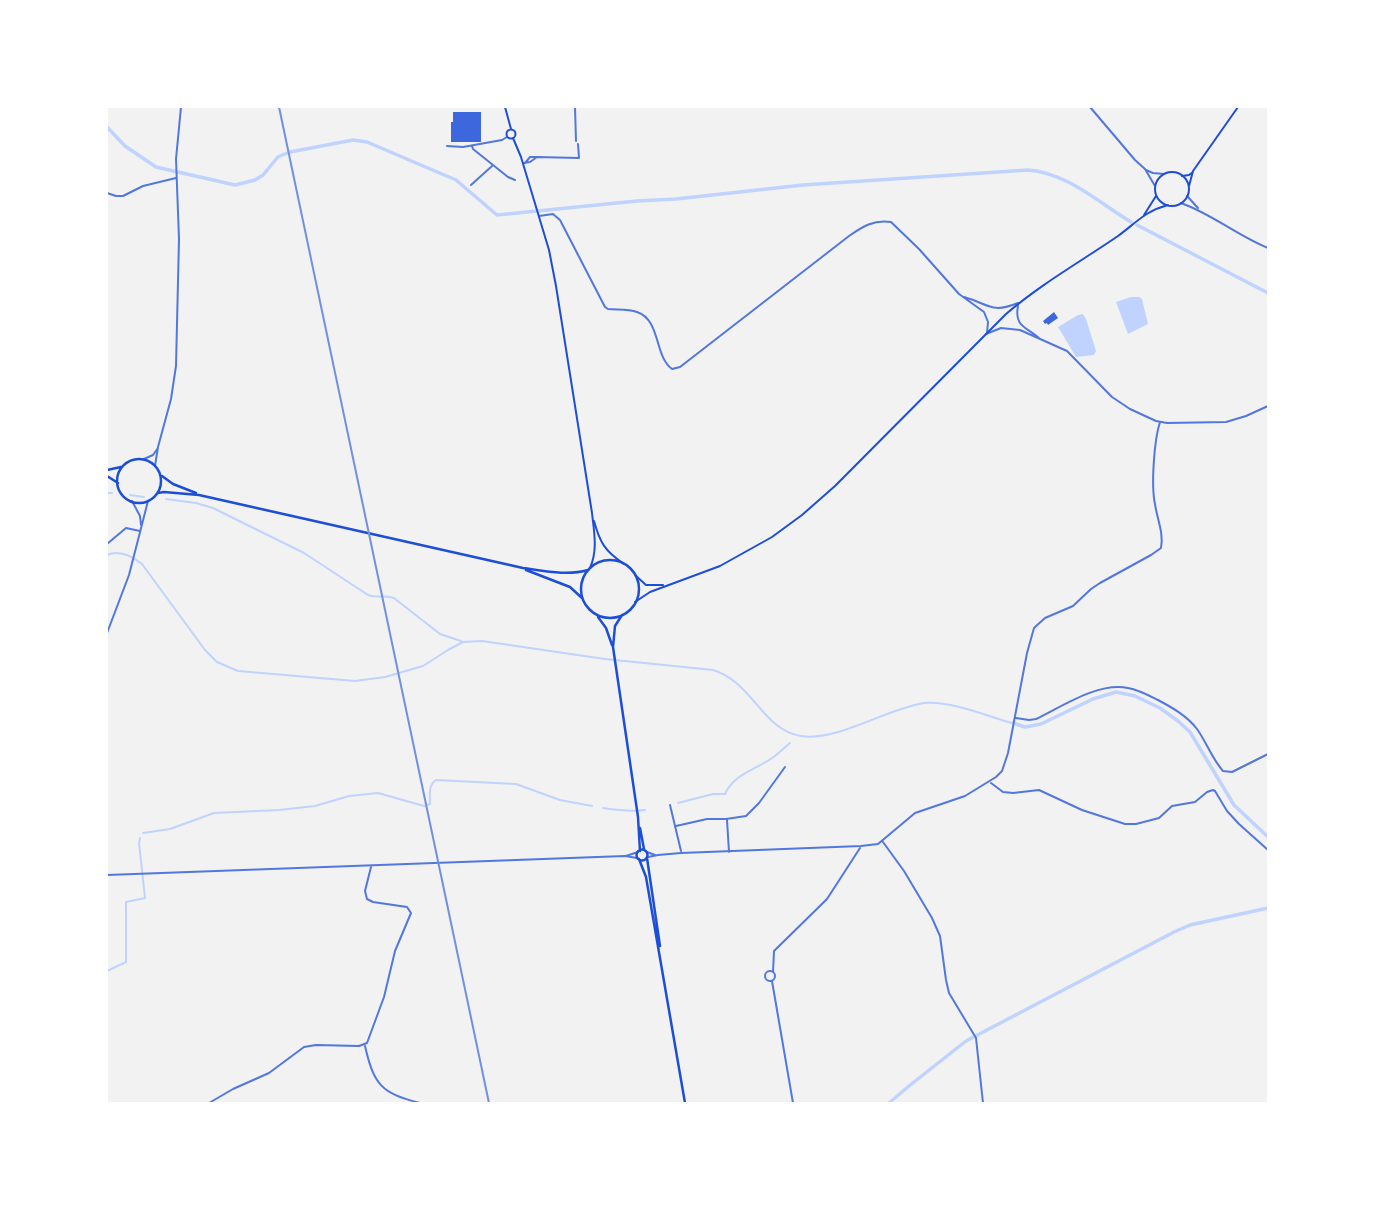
<!DOCTYPE html>
<html>
<head>
<meta charset="utf-8">
<style>
  body { margin:0 }
  #map { position:relative; width:1375px; height:1210px; overflow:hidden; background:#f2f2f2; font-family:Mulish,sans-serif }
  canvas { display:block }
  .frame { position:absolute; inset:0; border:108px solid #fff; pointer-events:none }
</style>
</head>
<body>
<div id="map">
<canvas width="1375" height="1210"></canvas>
<div class="frame"></div>
</div>
<script>
const g = document.querySelector('canvas').getContext('2d');
g.lineJoin = 'round';
function fill(path, color) {
  g.fillStyle = color;
  g.fill(path, 'evenodd');
}
function trace(path, color, width, dash) {
  g.strokeStyle = color;
  g.lineWidth = width;
  g.lineCap = dash ? 'butt' : 'round';
  g.setLineDash(dash || []);
  g.stroke(path);
}
fill(new Path2D(`
  M 1131,297 L 1139,297 L 1142,299 L 1148,324 L 1128,334 L 1116,302 Z
  M 1078,315 L 1083,314 L 1086,319 L 1096,351 L 1094,355 L 1076,357 L 1058,327 Z`), '#bfd3fe');
trace(new Path2D(`
  M 107,493 L 112,493
  M 130,495 L 144,497
  M 166,499 L 196,503 L 213,508 L 304,553 L 368,595 C 378,599 385,594 394,598 L 440,634 L 461,641
  M 107,555 C 120,549 132,556 142,564 L 205,650 L 217,662 L 238,671 L 355,681 L 385,677 L 423,666 L 448,650 L 463,642 L 482,641 L 605,659 L 713,670 C 753,682 762,730 801,736 C 837,742 888,708 924,703 C 949,700 987,716 1012,723
  M 678,803 L 713,794 L 725,794 C 734,774 755,770 772,758 C 778,754 784,748 790,743
  M 603,808 C 616,810 632,812 645,810
  M 143,833 L 170,829 L 214,813 L 279,810 L 315,806 L 349,796 L 378,793 L 424,806 L 430,804 C 430,796 428,785 436,780 L 516,784 L 560,800 L 592,806
  M 107,971 L 126,962 L 126,902 L 145,898 L 139,843 L 140,838`), '#bfd3fe', 2);
trace(new Path2D(`
  M 107,127 L 125,146 L 156,167 L 235,185 L 255,180 L 263,175 L 278,157 L 287,153
  M 290,152 L 353,140 L 367,142 L 456,180 L 497,215 L 637,201 L 676,199 L 803,185 L 1028,170 C 1067,173 1098,202 1131,222
  M 1137,225 L 1268,293
  M 1013,723 L 1025,727 L 1041,724 L 1093,699 L 1116,692 L 1135,696 L 1160,708 L 1178,721 L 1190,732 L 1234,805 L 1268,837
  M 889,1103 L 909,1086 L 966,1041 L 1174,932 L 1190,925 L 1268,908`), '#bfd3fe', 3.5);
fill(new Path2D(`
  M 453,112 L 481,112 L 481,142 L 451,142 L 451,122 L 453,122 Z
  M 1054,312 L 1058,318 L 1048,325 L 1047,323 L 1045,324 L 1043,321 Z`), '#3d67dc');
trace(new Path2D(`
  M 575,107 L 576,141
  M 1090,107 L 1135,160 L 1145,169 L 1155,186
  M 447,146 L 463,147 L 502,140 L 507,137
  M 472,146 L 473,149 L 508,177 L 515,180
  M 537,157 L 579,158 L 578,144
  M 524,163 L 530,162 L 537,157 L 530,157 L 525,163
  M 1146,170 L 1153,173 L 1164,174
  M 471,185 L 492,166
  M 107,193 L 116,196 L 123,196 L 143,186 L 176,178
  M 1187,196 L 1198,208
  M 1181,203 C 1212,214 1238,236 1268,248
  M 539,216 L 553,214 L 560,220 L 605,307 L 608,309 C 617,310 628,309 637,312 C 661,320 654,356 672,369 L 680,367 L 849,236 C 862,227 874,219 891,222 L 919,249 L 959,294 L 984,312 L 988,322 L 987,333
  M 964,297 C 989,304 991,314 1018,303
  M 1018,306 C 1014,326 1026,327 1039,338
  M 986,334 L 1001,328 L 1020,330 L 1067,351 L 1112,397 L 1130,409 L 1156,421 L 1167,423 L 1226,422 L 1246,416 L 1268,406
  M 107,544 L 126,528 L 140,531
  M 1016,718 L 1029,720 L 1036,719 C 1063,706 1098,682 1128,688 C 1139,690 1148,695 1158,700 C 1173,708 1187,716 1197,729 C 1207,743 1212,759 1223,771 L 1232,772 L 1268,754
  M 991,783 L 1003,792 L 1013,793 L 1039,790 L 1082,810 L 1125,824 L 1136,824 L 1159,818 L 1172,806 L 1195,802 L 1207,792 L 1213,790 L 1215,791 L 1227,811 L 1239,824 L 1268,850
  M 670,805 L 681,851
  M 727,820 L 729,852
  M 676,826 L 707,819 L 726,819 L 746,816 L 759,803 L 785,767
  M 883,842 L 904,871 L 932,918 L 940,936 L 946,980 L 949,993 L 976,1038 L 983,1103
  M 647,852 L 655,855
  M 648,857 L 658,855 L 681,853 L 861,846 L 878,844 L 915,813 L 965,796 L 996,777 L 1002,771 L 1008,753 L 1027,653 L 1034,628 L 1045,618 L 1073,606 L 1091,589 L 1100,583 L 1151,555 L 1161,548 C 1164,533 1157,519 1155,504 C 1151,486 1154,440 1160,422
  M765 976a5 5 0 1 1 10 0a5 5 0 1 1-10 0Z
  M 773,972 L 774,951 L 827,899 L 860,848
  M 772,981 L 793,1103
  M 365,1046 C 374,1085 381,1093 420,1103
  M 209,1103 L 233,1089 L 269,1073 L 304,1047 L 316,1045 L 359,1046 L 367,1043 L 384,997 L 395,951 L 411,913 L 407,907 L 373,902 L 367,899 L 365,891 L 371,867`), '#5277de', 2);
trace(new Path2D(`
  M 144,459 L 153,455 L 158,448
  M 155,466 L 158,447 L 171,399 L 176,366 L 179,239 L 176,159 L 181,107
  M 132,501 L 140,516 L 141,525
  M 107,633 L 129,575 L 148,501
  M 626,856 L 638,852
  M 107,875 L 625,856 L 637,858`), '#5277de', 2);
trace(new Path2D(`
  M 505,107 L 511,129
  M506.5 134a4.5 4.5 0 1 1 9 0a4.5 4.5 0 1 1-9 0Z
  M 513,138 L 521,157 L 549,250 L 556,286 L 592,513 C 594,532 598,550 590,568
  M1155 189a17 17 0 1 1 34 0a17 17 0 1 1-34 0Z
  M 1182,176 L 1189,175 L 1193,172
  M 1189,186 L 1193,171 L 1238,107
  M 1144,215 L 1156,196
  M 594,521 C 600,543 605,551 624,564
  M 635,575 L 646,585 L 663,585
  M 635,602 L 650,592 L 720,566 L 772,537 L 802,515 L 835,486 L 1006,314 C 1041,284 1080,262 1118,236 C 1136,223 1145,211 1168,205`), '#1d4ed8', 2);
trace(new Path2D(`
  M117 481a22 22 0 1 1 44 0a22 22 0 1 1-44 0Z
  M 107,470 L 121,467
  M 107,476 L 118,483
  M 162,476 L 173,484 L 196,493
  M 158,493 L 164,492 L 199,495 L 523,568 C 545,571 567,576 588,570
  M581 589a29 29 0 1 1 58 0a29 29 0 1 1-58 0Z
  M 526,570 L 570,587 L 582,598
  M 622,615 L 615,626 L 613,647 L 638,817 L 640,851
  M 598,617 L 606,628 L 612,645
  M 640,828 L 644,849
  M636.5 855a5.5 5.5 0 1 1 11 0a5.5 5.5 0 1 1-11 0Z
  M 647,858 L 660,946
  M 639,859 L 646,877 L 685,1103`), '#1d4ed8', 2.5);
trace(new Path2D(`
  M 279,107 L 489,1103`), '#7290e2', 2);
</script>
</body>
</html>
